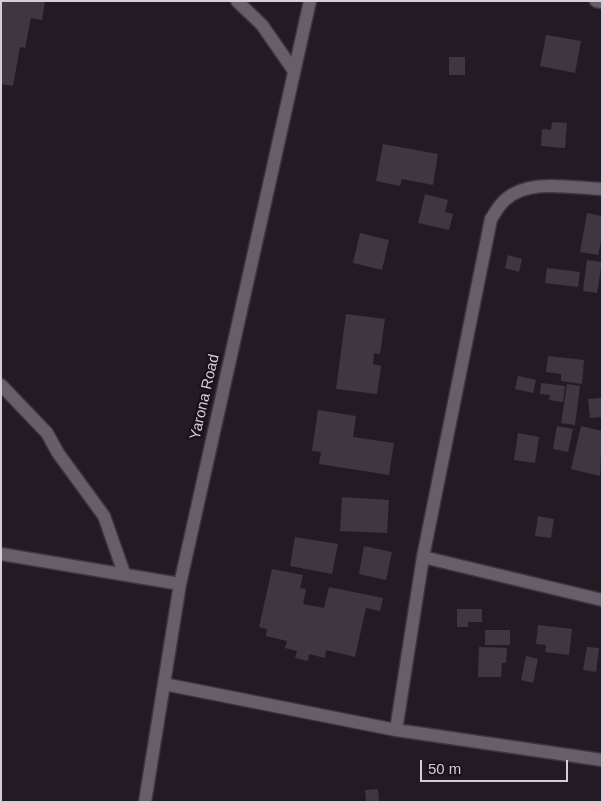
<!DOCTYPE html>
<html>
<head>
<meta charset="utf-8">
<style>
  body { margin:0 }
  #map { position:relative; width:603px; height:803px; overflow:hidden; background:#231b24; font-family:Arial,sans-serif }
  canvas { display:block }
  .frame { position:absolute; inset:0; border:2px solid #d5cfd5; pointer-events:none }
  .scale { position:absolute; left:420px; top:760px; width:148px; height:22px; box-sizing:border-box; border:2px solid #d5cfd5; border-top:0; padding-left:6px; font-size:15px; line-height:18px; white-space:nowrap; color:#d5cfd5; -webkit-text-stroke:4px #1a121a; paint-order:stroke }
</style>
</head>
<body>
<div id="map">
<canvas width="603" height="803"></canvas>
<div class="frame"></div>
<div class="scale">50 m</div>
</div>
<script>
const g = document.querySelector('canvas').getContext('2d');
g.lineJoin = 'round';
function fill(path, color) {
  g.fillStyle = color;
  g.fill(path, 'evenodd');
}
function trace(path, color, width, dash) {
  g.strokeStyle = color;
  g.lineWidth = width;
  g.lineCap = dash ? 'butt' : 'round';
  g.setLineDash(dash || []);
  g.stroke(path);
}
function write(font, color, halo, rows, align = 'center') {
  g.font = font + ' Arial,sans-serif';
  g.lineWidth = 5;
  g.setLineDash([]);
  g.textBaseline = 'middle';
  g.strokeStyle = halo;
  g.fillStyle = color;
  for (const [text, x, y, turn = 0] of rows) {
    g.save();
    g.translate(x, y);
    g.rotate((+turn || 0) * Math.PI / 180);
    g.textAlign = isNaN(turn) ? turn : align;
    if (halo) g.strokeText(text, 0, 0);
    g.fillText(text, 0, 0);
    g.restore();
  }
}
fill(new Path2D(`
  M 1,1 L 45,1 L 42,20 L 31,18 L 25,48 L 20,47 L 13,86 L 1,84 Z
  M 546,35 L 581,41 L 575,73 L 540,66 Z
  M 449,57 L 465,57 L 465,75 L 449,75 Z
  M 552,122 L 567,123 L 565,148 L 541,146 L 542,129 L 551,130 Z
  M 383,144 L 438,154 L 433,185 L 402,179 L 400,186 L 376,181 Z
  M 425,194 L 448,200 L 445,212 L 453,214 L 449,230 L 418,223 Z
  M 587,213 L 602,216 L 602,237 L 598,255 L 580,252 Z
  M 360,233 L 389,240 L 382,270 L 353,263 Z
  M 508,255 L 522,259 L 519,272 L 505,268 Z
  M 587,260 L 602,262 L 597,293 L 583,291 Z
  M 547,268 L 580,272 L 578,287 L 545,283 Z
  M 346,314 L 385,319 L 380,354 L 374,353 L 373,364 L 381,366 L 377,394 L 336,389 Z
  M 548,356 L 584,360 L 582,384 L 561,381 L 561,374 L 546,372 Z
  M 518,376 L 536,380 L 533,393 L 515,389 Z
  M 541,383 L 565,386 L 563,402 L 549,400 L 550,395 L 540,394 Z
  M 567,384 L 580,386 L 575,425 L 561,423 Z
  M 602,398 L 602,417 L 590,418 L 588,399 Z
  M 318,410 L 356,416 L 353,437 L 394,443 L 389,475 L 319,464 L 321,452 L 312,451 Z
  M 557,426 L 573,429 L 568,452 L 553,449 Z
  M 581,426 L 602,431 L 600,476 L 571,469 Z
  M 518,433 L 539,437 L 535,463 L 514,460 Z
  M 342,497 L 389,500 L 387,533 L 340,531 Z
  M 538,516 L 554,519 L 551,538 L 535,536 Z
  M 295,537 L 338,544 L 332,574 L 290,566 Z
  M 364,546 L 392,552 L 386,580 L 359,574 Z
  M 272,569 L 303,575 L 300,588 L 306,589 L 303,604 L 324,608 L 329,587 L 383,598 L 380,611 L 366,608 L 355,657 L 326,650 L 325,658 L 309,654 L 308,661 L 295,658 L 297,651 L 285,648 L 287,641 L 266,636 L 267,629 L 259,627 Z
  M 457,609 L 482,609 L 482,622 L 468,622 L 468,627 L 457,627 Z
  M 538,625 L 572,629 L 569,655 L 545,652 L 546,645 L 536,644 Z
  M 485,630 L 510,630 L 510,645 L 485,645 Z
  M 479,647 L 507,648 L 506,663 L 502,663 L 501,677 L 478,677 Z
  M 587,647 L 599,648 L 596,672 L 583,670 Z
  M 526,656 L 538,659 L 533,683 L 521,680 Z
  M 378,789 L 379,802 L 366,802 L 365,790 Z`), '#3f3740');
const minor = new Path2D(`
  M 237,1 L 262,25 L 294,71
  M 596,1 L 602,2
  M 1,385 L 47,433 L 58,453 L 104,516 L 124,573
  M 1,554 L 180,584
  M 423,557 L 602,600
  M 164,684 L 396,730 L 602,760
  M 396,730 L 423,557 L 491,219 C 495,213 499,205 505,200 C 529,178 571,188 602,189
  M 145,802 L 180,584 L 310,1`);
trace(minor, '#3c363d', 15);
trace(minor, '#685e69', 12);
write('15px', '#d5cfd5', '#1a121a', [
  ["Yarona Road",205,397,-77]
]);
</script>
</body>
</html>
